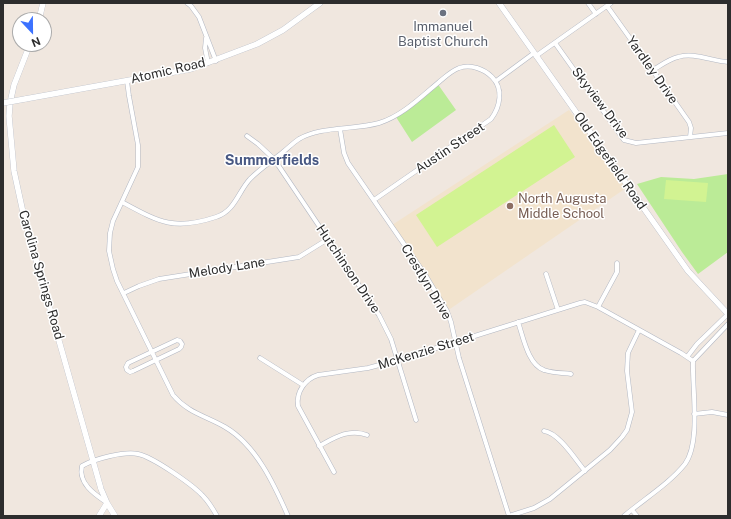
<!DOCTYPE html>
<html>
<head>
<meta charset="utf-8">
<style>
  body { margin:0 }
  #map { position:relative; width:731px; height:519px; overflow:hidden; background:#f0e7df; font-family:"Public Sans",sans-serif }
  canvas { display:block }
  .frame { position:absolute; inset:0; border:4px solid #2d2d2d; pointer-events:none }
  .north { position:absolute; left:12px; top:12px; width:40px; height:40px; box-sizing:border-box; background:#fff; border:1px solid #ababab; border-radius:50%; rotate:158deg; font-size:11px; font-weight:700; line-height:16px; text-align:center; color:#2d2d2d }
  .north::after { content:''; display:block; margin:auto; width:14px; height:18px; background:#3c72ff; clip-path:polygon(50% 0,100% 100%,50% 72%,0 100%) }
</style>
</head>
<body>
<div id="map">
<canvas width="731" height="519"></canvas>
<div class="frame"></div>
<div class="north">N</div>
</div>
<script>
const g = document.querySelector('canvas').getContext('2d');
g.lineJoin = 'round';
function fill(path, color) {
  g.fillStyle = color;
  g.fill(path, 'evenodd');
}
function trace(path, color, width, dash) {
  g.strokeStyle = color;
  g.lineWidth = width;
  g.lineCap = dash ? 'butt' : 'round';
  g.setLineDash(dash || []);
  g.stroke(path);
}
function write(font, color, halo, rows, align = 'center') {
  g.font = font + ' "Public Sans",sans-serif';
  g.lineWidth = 3;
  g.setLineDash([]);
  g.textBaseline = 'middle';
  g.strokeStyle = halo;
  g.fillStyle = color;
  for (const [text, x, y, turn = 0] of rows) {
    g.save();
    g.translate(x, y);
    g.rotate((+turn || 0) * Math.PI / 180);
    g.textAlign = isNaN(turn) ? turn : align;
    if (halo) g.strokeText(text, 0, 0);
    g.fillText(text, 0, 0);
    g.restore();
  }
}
fill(new Path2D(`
  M 569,110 L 626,188 L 447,311 L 392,225 Z`), '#f2e3cd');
fill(new Path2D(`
  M 437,83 L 456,110 L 412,142 L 396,117 Z
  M 728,174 L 728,252 L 698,274 L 682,252 L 637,184 L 661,177 L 694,179 Z`), '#bbeb97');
fill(new Path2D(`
  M 554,125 L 575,157 L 437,247 L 416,215 Z
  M 666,180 L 708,183 L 706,202 L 664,199 Z`), '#d2f392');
const street = new Path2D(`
  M 187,3 L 191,6 L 199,17 L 216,61
  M 588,3 L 596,14
  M 607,6 L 627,34 L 689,122 L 691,128 L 690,137
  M 206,38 L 205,48 L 208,63
  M 555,43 L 624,140 L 636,143 L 728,133
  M 536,56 L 611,3
  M 653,70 C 660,66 669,59 678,57 C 693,52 712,61 728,62
  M 127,81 L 129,96 L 138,145 L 138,167 L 113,221 L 110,233 L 109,251 L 113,269 L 117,281 L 173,395 C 188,413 206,416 225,427 C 256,445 274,484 288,516
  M 496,81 L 534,53
  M 340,129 L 344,153 L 348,163 L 426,276 L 447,311 L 451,322 L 459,358 L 509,516
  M 247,136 L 258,144 L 274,159 L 379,315 L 391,339 L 416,420
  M 122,202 C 159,222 174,231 216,217 C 235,211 238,192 250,179 C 260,169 272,161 283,152 C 288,148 293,143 299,139 C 320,126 355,130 379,123 C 402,116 421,97 439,82 C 445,77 451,71 459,68 C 471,64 484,69 492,77 C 504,89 500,107 491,119 L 374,200
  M 546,274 L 558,310
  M 124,293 L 139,286 L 159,279 L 299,257 L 328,239
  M 598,307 L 617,272 L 617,263
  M 518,322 C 523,336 528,365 544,370 C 552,373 562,373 571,374
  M 177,340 L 180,341 L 182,344 L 181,347 L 179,349 L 133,371 L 130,372 L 127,370 L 126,367 L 128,363 Z
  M 687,357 L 697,344 L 728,314
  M 260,358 L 303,385
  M 693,361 L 728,324
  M 694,414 L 712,412 L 728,415
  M 544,431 C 559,433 575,459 585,471
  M 319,446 C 334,438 349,428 367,435
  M 334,472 L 298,406 C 296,392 305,379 318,375 L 368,368 L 398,360 L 580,303 L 585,302 L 598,307 L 681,353 L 693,361 C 692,389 701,442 685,464 C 669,484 644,499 624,516
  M 106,502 C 94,494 78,483 82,466 C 94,459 124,451 138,454 C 153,457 193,485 203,496 C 209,502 213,509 217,516
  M 632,510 L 637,516
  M 509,516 L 534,508 L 550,499 L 610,450 L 622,437 L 627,430 L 632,412 L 627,371 L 628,353 L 639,330`);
const secondary = new Path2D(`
  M 499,3 L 688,271 L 728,314
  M 39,20 L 43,3
  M 30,44 L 14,85 L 10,103 L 9,116 L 14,171 L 24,217 L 101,489 L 107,503 L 115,516
  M 25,99 L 191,69 L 257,44 L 283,30 L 320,3
  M 99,516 L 107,503`);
trace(street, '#b2b7c2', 5);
trace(secondary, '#b2b7c2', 6);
trace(street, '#fff', 4);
trace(secondary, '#fff', 5.5);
const secondaryBridge = new Path2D(`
  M 3,103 L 25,99`);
trace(secondaryBridge, '#b2b7c2', 6, []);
trace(secondaryBridge, '#fff', 5.5);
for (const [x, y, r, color] of [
  [443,13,4,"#6b7280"],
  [510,206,4,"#8d6e63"]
]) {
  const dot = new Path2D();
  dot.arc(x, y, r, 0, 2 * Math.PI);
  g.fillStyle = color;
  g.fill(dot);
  trace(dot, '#fff', 1.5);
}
write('13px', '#5b616d', '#fff', [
  ["Immanuel",443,27],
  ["Baptist Church",443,42]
]);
write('13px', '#2d2d2d', '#fff', [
  ["Yardley Drive",652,70,55],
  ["Atomic Road",168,71,-13],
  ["Skyview Drive",600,103,53],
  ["Austin Street",450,148,-34],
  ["Old Edgefield Road",610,161,55],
  ["Melody Lane",227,268,-9],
  ["Hutchinson Drive",348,269,56],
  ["Carolina Springs Road",41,275,74],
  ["Crestlyn Drive",426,282,59],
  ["McKenzie Street",426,351,-17]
]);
write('13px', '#785e54', '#fff', [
  ["North Augusta",518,199],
  ["Middle School",518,214]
], 'left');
write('bold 14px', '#485883', '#fff', [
  ["Summerfields",272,161]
]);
</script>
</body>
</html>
